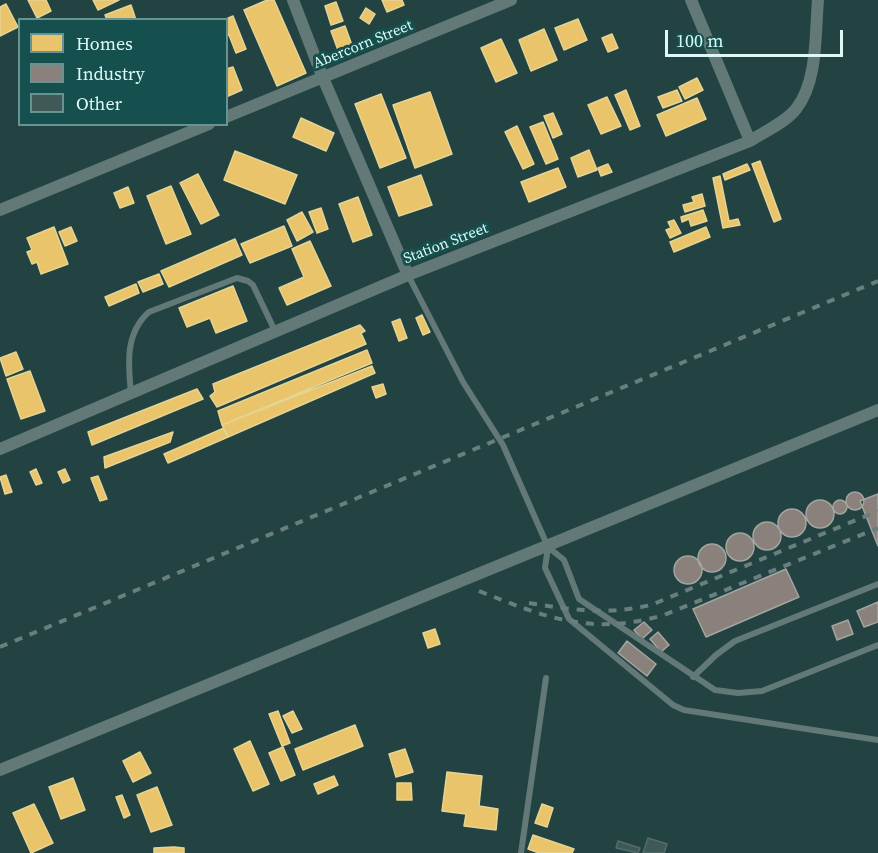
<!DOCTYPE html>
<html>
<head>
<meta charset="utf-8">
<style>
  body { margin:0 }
  #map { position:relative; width:878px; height:853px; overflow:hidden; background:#224341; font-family:"Source Serif 4",serif }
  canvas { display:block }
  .legend { position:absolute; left:18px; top:18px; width:210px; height:108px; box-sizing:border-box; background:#15504e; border:2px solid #659492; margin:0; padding:8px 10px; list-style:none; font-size:18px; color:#ddf9f7 }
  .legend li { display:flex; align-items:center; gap:12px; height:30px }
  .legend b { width:30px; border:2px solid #659492 }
  .scale { position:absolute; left:665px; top:30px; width:178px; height:27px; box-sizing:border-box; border:3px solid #ddf9f7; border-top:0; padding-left:8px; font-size:18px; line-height:21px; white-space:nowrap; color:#ddf9f7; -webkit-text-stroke:4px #15504e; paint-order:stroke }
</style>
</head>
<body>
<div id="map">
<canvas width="878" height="853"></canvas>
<ul class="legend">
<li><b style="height:16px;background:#e9c46a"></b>Homes</li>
<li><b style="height:16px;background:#8a817c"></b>Industry</li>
<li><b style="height:16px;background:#3f5957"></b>Other</li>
</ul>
<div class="scale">100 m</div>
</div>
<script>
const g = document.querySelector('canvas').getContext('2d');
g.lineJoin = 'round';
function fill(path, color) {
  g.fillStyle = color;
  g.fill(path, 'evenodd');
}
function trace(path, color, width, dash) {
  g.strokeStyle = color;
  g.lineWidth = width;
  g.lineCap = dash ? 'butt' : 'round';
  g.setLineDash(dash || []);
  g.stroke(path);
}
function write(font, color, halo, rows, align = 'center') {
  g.font = font + ' "Source Serif 4",serif';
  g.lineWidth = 6;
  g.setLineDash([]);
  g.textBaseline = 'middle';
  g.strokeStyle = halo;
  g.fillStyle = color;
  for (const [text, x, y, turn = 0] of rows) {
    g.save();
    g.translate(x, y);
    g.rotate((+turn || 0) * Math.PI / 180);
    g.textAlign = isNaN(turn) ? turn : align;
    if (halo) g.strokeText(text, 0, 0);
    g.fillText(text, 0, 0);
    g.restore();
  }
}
const homes = new Path2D(`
  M 28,0 L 46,0 L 51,11 L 37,18 Z
  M 93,0 L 119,0 L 98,10 Z
  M 267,0 L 274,0 L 306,73 L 277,86 L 244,10 Z
  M 382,0 L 402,0 L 404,5 L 387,12 Z
  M 336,2 L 343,21 L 331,25 L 325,6 Z
  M 6,4 L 18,27 L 0,36 L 0,7 Z
  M 131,5 L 136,20 L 107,20 L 105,15 Z
  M 366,8 L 375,14 L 369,24 L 360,18 Z
  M 233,16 L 246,49 L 236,53 L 229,35 L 226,36 L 226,20 L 224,20 Z
  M 578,19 L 587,40 L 564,50 L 555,28 Z
  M 345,26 L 353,48 L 339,53 L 331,31 Z
  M 544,29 L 557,60 L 531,71 L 519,40 Z
  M 612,34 L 618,48 L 608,52 L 602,38 Z
  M 501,39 L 517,73 L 496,82 L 481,48 Z
  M 233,67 L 242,90 L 226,97 L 226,69 Z
  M 697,78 L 703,90 L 685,99 L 679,87 Z
  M 626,90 L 640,126 L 630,130 L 615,95 Z
  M 677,90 L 682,101 L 663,108 L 658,97 Z
  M 430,92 L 452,154 L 415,168 L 393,105 Z
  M 381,94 L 406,158 L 380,168 L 355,104 Z
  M 607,97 L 621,126 L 601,134 L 588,105 Z
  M 697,98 L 706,119 L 666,136 L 657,115 Z
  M 553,113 L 562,134 L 553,138 L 544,116 Z
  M 301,118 L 334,133 L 326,151 L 293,137 Z
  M 543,122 L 558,159 L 546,164 L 530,127 Z
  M 517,126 L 534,164 L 523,169 L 505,132 Z
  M 589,150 L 597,170 L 578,177 L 571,158 Z
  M 235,151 L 297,175 L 285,204 L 224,180 Z
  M 760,161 L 781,219 L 774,222 L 752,164 Z
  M 608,164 L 612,172 L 601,176 L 598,168 Z
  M 747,164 L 750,170 L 725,180 L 723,174 Z
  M 558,168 L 566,187 L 529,202 L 521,182 Z
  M 198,174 L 219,215 L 201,224 L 180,183 Z
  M 421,175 L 432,205 L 399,216 L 388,187 Z
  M 720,176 L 729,221 L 738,219 L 740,225 L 723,228 L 713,178 Z
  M 171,186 L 191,234 L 166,244 L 147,196 Z
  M 128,187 L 134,203 L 120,208 L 114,193 Z
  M 702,194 L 705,206 L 685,212 L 683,205 L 694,202 L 692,197 Z
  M 358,197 L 372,235 L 353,242 L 339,204 Z
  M 321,208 L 328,229 L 317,233 L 309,212 Z
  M 703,210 L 707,221 L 691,226 L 689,219 L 682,222 L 681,217 Z
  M 302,212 L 313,232 L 297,241 L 287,220 Z
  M 674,220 L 681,233 L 670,238 L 666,230 L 671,228 L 668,222 Z
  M 284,226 L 292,246 L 250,263 L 241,244 Z
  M 54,227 L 68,264 L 41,274 L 37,262 L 32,264 L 27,252 L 32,250 L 27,238 Z
  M 71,227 L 77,241 L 65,246 L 59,232 Z
  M 706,227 L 710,237 L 674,252 L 670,242 Z
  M 235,239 L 242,255 L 169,287 L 161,271 Z
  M 310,241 L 331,286 L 287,305 L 279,288 L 304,277 L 292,249 Z
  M 159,274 L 163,284 L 143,292 L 138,282 Z
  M 136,284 L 139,293 L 109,306 L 105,297 Z
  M 233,286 L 247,321 L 216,333 L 210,318 L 187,327 L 179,308 Z
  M 422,315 L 430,332 L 423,335 L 416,318 Z
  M 400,319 L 407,338 L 399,341 L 392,322 Z
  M 360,325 L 365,331 L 361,333 L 366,344 L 217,407 L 210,396 L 215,392 L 213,384 Z
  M 367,350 L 372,363 L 222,425 L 218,411 Z
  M 16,352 L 23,369 L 6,376 L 0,358 Z
  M 372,366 L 375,373 L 228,437 L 222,425 Z
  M 30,371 L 45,411 L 21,419 L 7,379 Z
  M 383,384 L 386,394 L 376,398 L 372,387 Z
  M 197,389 L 203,399 L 92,445 L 88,432 Z
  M 224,428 L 228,437 L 168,463 L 164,454 Z
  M 173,432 L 170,442 L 105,468 L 104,457 Z
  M 36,469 L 42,483 L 36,485 L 30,472 Z
  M 65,469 L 70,480 L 63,483 L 58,472 Z
  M 6,475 L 12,492 L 5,494 L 0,477 Z
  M 98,476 L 107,499 L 100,501 L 91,478 Z
  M 435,629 L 440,644 L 428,648 L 423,633 Z
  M 278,711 L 290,743 L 282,746 L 269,714 Z
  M 293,711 L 302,729 L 292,733 L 283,716 Z
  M 355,725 L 363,746 L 303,770 L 295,749 Z
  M 250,741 L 269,784 L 253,791 L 234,749 Z
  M 283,747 L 295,775 L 281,781 L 269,753 Z
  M 405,749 L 413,772 L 396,777 L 389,754 Z
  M 140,752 L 151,773 L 133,782 L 123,761 Z
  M 447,772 L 482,776 L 479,806 L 498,809 L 496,830 L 464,826 L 466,814 L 442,811 Z
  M 334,776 L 338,785 L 318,794 L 314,784 Z
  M 73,778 L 85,810 L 61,819 L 49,787 Z
  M 397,783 L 411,783 L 412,800 L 397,800 Z
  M 157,787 L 172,825 L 151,832 L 137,795 Z
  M 122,795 L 130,815 L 124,818 L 116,797 Z
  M 34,804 L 53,843 L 31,853 L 13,813 Z
  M 542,804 L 553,808 L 547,827 L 535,823 Z
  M 533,835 L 574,849 L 572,853 L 539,853 L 528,849 Z
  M 174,847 L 184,848 L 184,853 L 154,853 L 154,848 Z`);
fill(homes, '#e9c46a');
trace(homes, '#e5d494', 1.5);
const industry = new Path2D(`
  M846 501a9 9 0 1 1 18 0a9 9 0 1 1-18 0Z
  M 878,494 L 878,546 L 860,501 Z
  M833 507a7 7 0 1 1 14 0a7 7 0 1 1-14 0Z
  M806 514a14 14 0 1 1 28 0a14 14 0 1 1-28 0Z
  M778 523a14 14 0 1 1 28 0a14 14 0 1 1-28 0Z
  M753 536a14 14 0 1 1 28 0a14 14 0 1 1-28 0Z
  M726 547a14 14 0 1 1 28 0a14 14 0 1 1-28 0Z
  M698 558a14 14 0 1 1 28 0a14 14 0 1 1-28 0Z
  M674 570a14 14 0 1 1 28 0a14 14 0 1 1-28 0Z
  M 786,569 L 799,597 L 706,637 L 693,609 Z
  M 878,602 L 878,622 L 864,627 L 857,611 Z
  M 848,620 L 853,634 L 837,640 L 832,626 Z
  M 644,622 L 652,630 L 642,639 L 634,630 Z
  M 658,632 L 669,645 L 661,652 L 650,639 Z
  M 627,641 L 656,664 L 647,676 L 618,653 Z`);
fill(industry, '#8a817c');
trace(industry, '#a3a5a1', 1.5);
const building = new Path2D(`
  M 648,838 L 667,844 L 664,853 L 643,853 Z
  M 618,841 L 640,848 L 638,853 L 616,848 Z`);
fill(building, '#3f5957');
trace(building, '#546d6c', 1.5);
trace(new Path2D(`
  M 408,275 L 463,382 L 503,445 L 548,547 L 564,560 L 579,599 L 715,690 L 738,693 L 762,691 L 878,645
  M 131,393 C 128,364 125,333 149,312 L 237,278 L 248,281 L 253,285 L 275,331
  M 548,547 L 545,568 L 569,619 L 673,705 L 684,710 L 878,740
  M 693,677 L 716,655 L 735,641 L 878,584
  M 521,853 L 546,678`), '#637977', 6);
trace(new Path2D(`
  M 293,0 L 323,78 L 408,275
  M 691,0 L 750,141
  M 226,117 L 511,0
  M 0,210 L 209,124
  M 0,449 L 408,275 L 750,141 C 764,132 786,122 796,109 C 818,81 815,34 818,0
  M 0,770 L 878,410`), '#637977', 12);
trace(new Path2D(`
  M 479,591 C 547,618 591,636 664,615 L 878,528
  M 529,603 C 571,610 609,615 651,605 L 878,511
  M 0,647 L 878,281`), '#697f7e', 4, [8, 8]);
write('15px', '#ddf9f7', '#15504e', [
  ["Abercorn Street",363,45,-22],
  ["Station Street",446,244,-21]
]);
</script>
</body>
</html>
